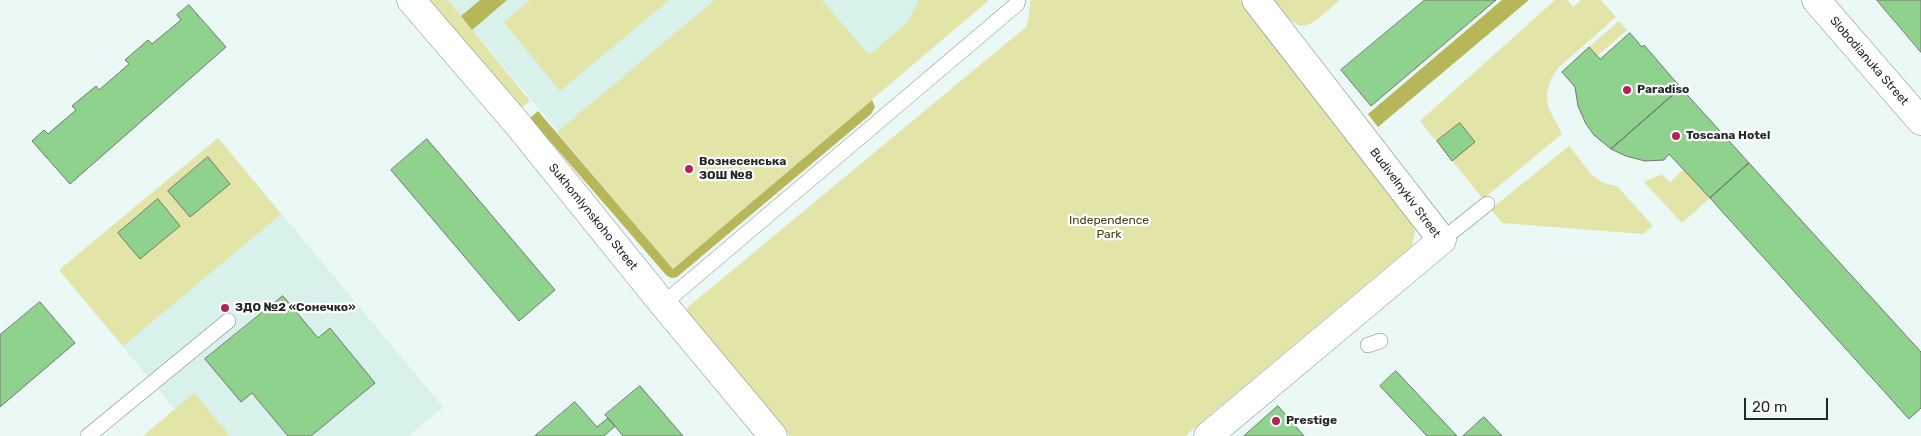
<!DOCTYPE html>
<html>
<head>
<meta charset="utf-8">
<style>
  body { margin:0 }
  #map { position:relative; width:1921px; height:436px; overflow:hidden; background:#eaf9f5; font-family:Rubik,sans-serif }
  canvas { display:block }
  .scale { position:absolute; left:1744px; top:398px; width:84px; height:22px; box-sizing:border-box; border:2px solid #242a28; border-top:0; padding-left:6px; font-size:15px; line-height:18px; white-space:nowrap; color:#242a28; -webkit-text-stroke:4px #fff; paint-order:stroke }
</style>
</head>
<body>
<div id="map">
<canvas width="1921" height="436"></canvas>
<div class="scale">20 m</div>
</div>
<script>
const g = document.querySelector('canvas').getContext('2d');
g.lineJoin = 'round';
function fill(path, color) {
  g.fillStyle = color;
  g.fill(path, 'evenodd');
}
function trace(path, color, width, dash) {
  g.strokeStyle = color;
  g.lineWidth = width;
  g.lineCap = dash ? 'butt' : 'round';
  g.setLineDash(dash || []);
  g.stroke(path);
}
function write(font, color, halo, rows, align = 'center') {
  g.font = font + ' Rubik,sans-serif';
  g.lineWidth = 4.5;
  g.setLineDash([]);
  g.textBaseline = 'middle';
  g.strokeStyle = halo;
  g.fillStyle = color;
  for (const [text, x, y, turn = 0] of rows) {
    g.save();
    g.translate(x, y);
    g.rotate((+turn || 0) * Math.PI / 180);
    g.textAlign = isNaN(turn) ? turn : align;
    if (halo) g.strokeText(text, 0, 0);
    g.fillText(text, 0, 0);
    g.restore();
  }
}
fill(new Path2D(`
  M 448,0 L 989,0 L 673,269 Z
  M 218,138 L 443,407 L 408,436 L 143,436 L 175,409 L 59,270 Z`), '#d8f1ea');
fill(new Path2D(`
  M 429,0 L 448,0 L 530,101 L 521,108 Z
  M 530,0 L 669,0 L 560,91 L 504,22 Z
  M 715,0 L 822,0 L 869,55 L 907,23 L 919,0 L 989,0 L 673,269 L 557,132 Z
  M 1031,0 L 1240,0 L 1411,221 L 1415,232 L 1412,246 L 1185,436 L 790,436 L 689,318 L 687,310 L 688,307 L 1027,26 Z
  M 1272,0 L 1340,0 C 1306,29 1303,39 1272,0 Z
  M 1555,0 L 1567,0 L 1573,7 L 1581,0 L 1601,0 L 1616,17 L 1558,68 L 1551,79 L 1547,93 L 1548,107 L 1562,134 L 1483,199 L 1420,121 Z
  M 1619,21 L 1627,30 L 1597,56 L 1589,47 Z
  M 218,138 L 281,214 L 123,346 L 59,270 Z
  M 1569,146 L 1591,174 L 1603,183 L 1617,186 L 1653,226 L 1643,234 L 1502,223 L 1491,209 Z
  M 1684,169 L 1710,198 L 1682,223 L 1644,182 L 1662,174 L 1670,182 Z
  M 194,393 L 230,436 L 143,436 Z`), '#e2e4a8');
fill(new Path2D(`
  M 480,0 L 507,0 L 472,30 L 461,16 Z
  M 1502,0 L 1529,0 L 1378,127 L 1368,114 Z
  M 872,100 L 875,107 L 871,114 L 677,277 L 672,278 L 667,276 L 530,118 L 538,111 L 673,269 Z`), '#b7b75a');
const building = new Path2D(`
  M 1425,0 L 1496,0 L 1371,106 L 1341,70 Z
  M 1877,0 L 1921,0 L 1921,52 Z
  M 189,5 L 226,47 L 70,184 L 32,141 L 44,130 L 48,134 L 76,110 L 72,106 L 96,86 L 99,90 L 129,64 L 125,60 L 148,40 L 152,44 L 181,20 L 177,15 Z
  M 1630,33 L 1642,47 L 1644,45 L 1681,88 L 1611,149 L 1594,135 L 1586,124 L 1578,106 L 1575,87 L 1562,72 L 1589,47 L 1600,59 Z
  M 1681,88 L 1749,163 L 1710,198 L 1669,154 L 1664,160 L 1645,161 L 1626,156 L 1611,149 Z
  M 1460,123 L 1475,142 L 1452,161 L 1437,141 Z
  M 427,139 L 555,290 L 519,321 L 391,170 Z
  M 208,157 L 230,184 L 190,217 L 168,191 Z
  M 1749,163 L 1921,352 L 1921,408 L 1909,419 L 1710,198 Z
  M 158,199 L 180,226 L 140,259 L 118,233 Z
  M 283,296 L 318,338 L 330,328 L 375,383 L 311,436 L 288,436 L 252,393 L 241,402 L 205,359 Z
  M 40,302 L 75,343 L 0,407 L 0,335 Z
  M 1396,371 L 1457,436 L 1427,436 L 1380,386 Z
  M 640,386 L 683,436 L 623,436 L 608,418 L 605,415 Z
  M 575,402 L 597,427 L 608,418 L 615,426 L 604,436 L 535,436 Z
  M 1278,406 L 1304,436 L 1244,436 Z
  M 1484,417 L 1502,436 L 1463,436 Z`);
fill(building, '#8fd28d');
trace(building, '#70786f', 1);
const service = new Path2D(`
  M 1442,240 L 1487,204
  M 663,304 L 1017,4 L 1018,0
  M 1368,345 L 1380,341
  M 88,436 L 228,321`);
const minor = new Path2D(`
  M 411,0 L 515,121 L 663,304 L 773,436
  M 1816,0 L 1921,121
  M 1208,436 L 1442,240 L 1256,0`);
trace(service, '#7d8b87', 16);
trace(minor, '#7d8b87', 29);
trace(service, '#fff', 15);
trace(minor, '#fff', 28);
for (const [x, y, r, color] of [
  [1627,90,5,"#b32356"],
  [1676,136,5,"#b32356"],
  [689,169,5,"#b32356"],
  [225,308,5,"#b32356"],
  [1276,421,5,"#b32356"]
]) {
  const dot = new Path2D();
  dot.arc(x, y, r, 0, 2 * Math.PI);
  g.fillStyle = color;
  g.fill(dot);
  trace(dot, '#fff', 2);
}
write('12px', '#242a28', '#fff', [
  ["Slobodianuka Street",1869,61,49],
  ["Budivelnykiv Street",1405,193,53],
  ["Sukhomlynskoho Street",593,217,51]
]);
write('bold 12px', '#242a28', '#fff', [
  ["Paradiso",1637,90],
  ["Toscana Hotel",1686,136],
  ["Вознесенська",699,162],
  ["ЗОШ №8",699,176],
  ["ЗДО №2 «Сонечко»",235,308],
  ["Prestige",1286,421]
], 'left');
write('12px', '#41411a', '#fff', [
  ["Independence",1109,221],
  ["Park",1109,235]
]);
</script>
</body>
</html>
